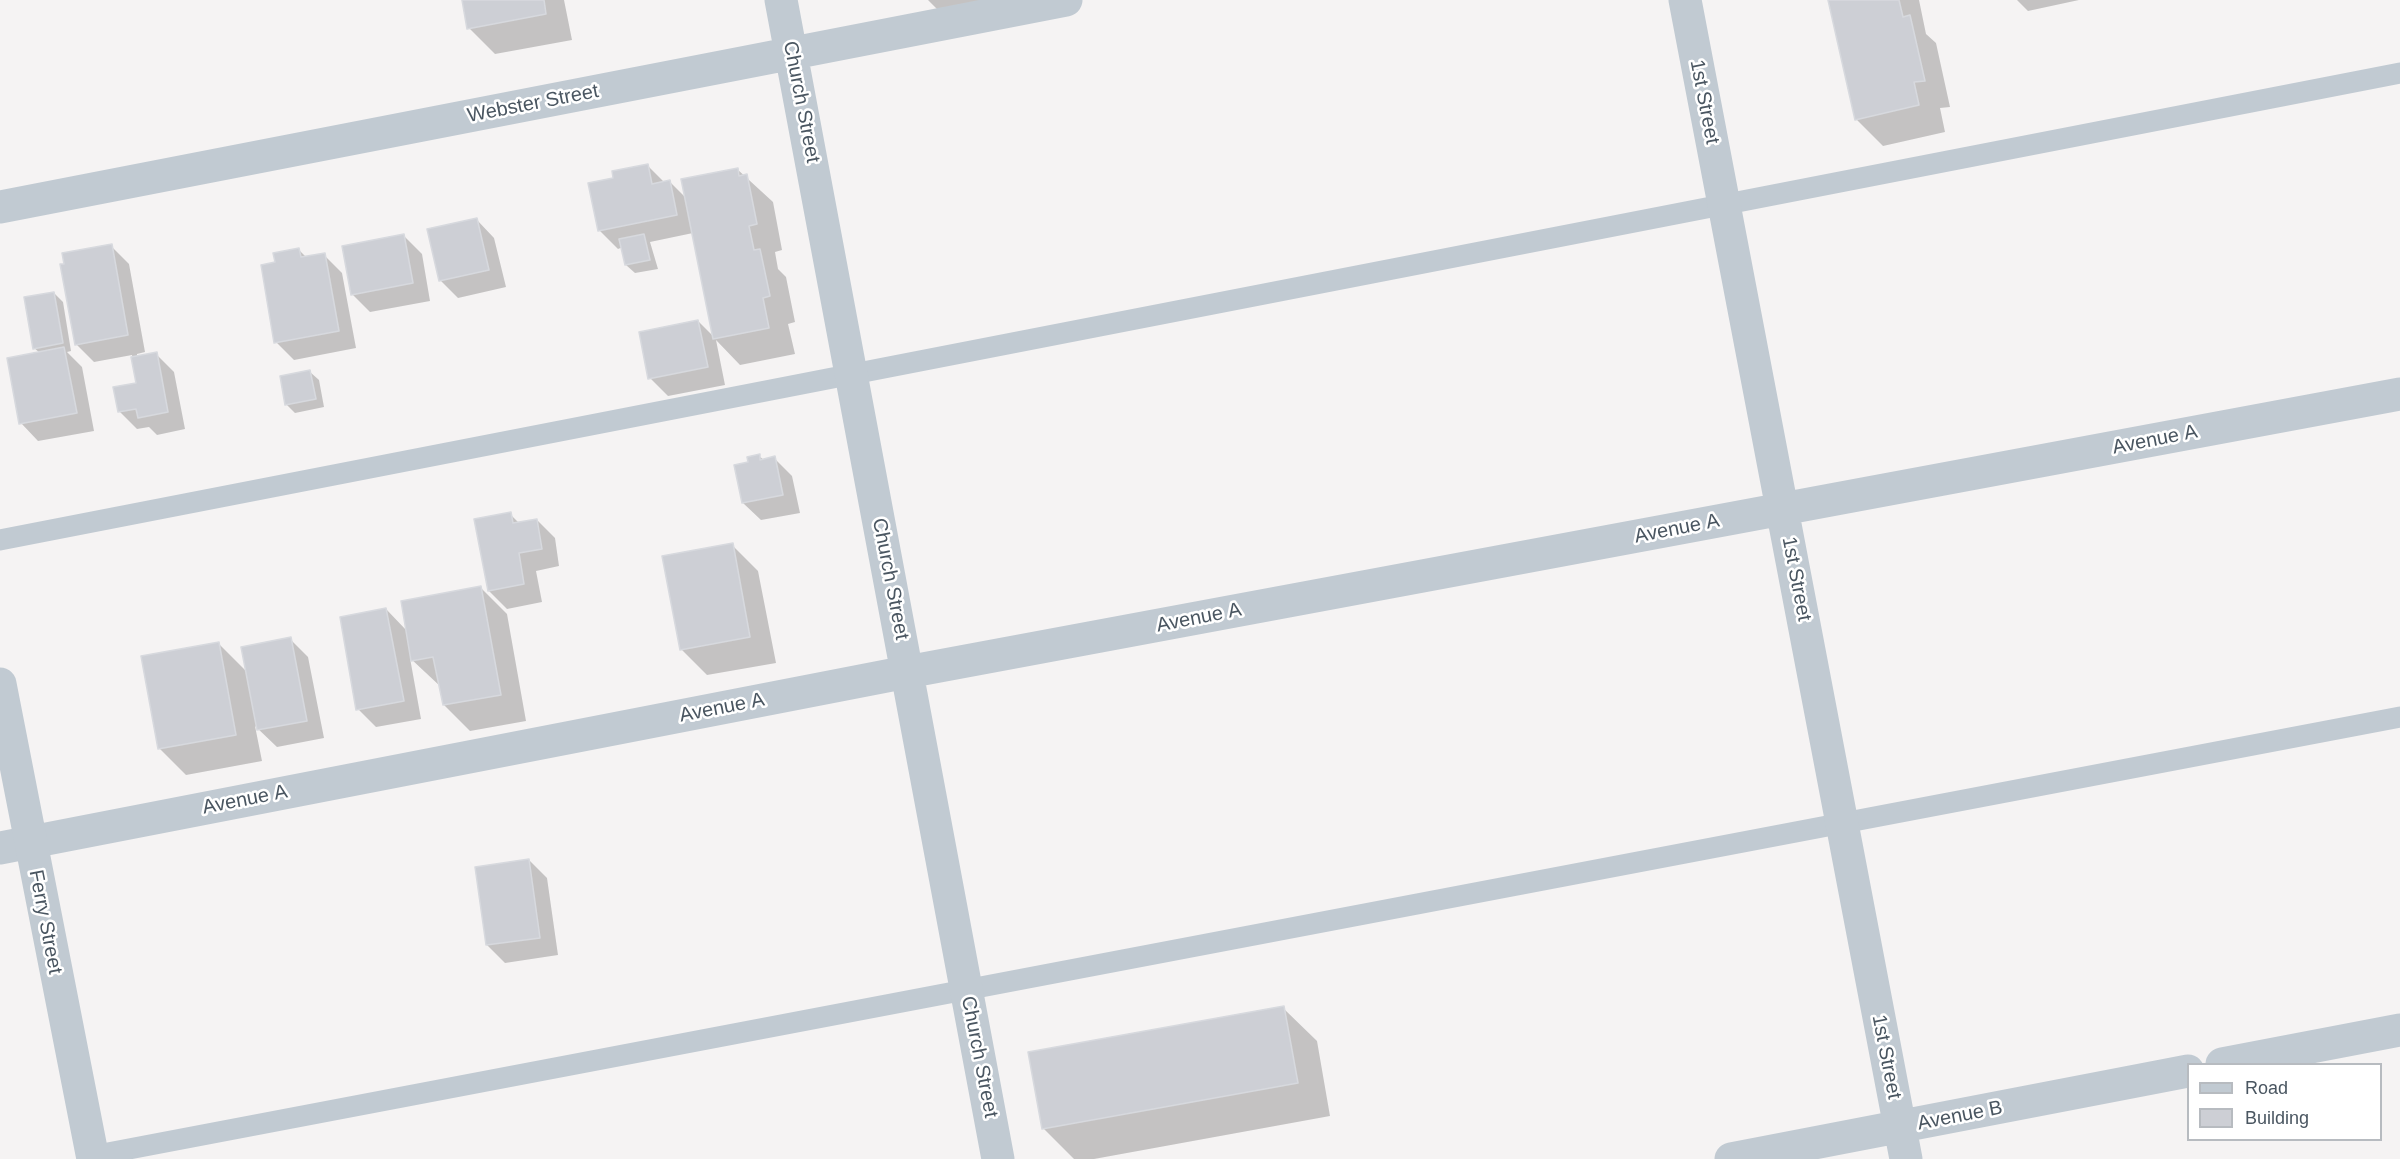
<!DOCTYPE html>
<html>
<head>
<meta charset="utf-8">
<style>
  body { margin:0 }
  #map { position:relative; width:2400px; height:1159px; overflow:hidden; background:#f5f3f3; font-family:Arial,sans-serif }
  canvas { display:block }
  .legend { position:absolute; left:2187px; top:1063px; width:195px; height:78px; box-sizing:border-box; background:#fff; border:2px solid #b7bbc0; margin:0; padding:8px 10px; list-style:none; font-size:18px; color:#4a5661 }
  .legend li { display:flex; align-items:center; gap:12px; height:30px }
  .legend b { width:30px; border:2px solid #b7bbc0 }
</style>
</head>
<body>
<div id="map">
<canvas width="2400" height="1159"></canvas>
<ul class="legend">
<li><b style="height:8px;background:#c1cad2"></b>Road</li>
<li><b style="height:16px;background:#cdcfd5"></b>Building</li>
</ul>
</div>
<script>
const g = document.querySelector('canvas').getContext('2d');
g.lineJoin = 'round';
function fill(path, color) {
  g.fillStyle = color;
  g.fill(path, 'evenodd');
}
function trace(path, color, width, dash) {
  g.strokeStyle = color;
  g.lineWidth = width;
  g.lineCap = dash ? 'butt' : 'round';
  g.setLineDash(dash || []);
  g.stroke(path);
}
function write(font, color, halo, rows, align = 'center') {
  g.font = font + ' Arial,sans-serif';
  g.lineWidth = 5;
  g.setLineDash([]);
  g.textBaseline = 'middle';
  g.strokeStyle = halo;
  g.fillStyle = color;
  for (const [text, x, y, turn = 0] of rows) {
    g.save();
    g.translate(x, y);
    g.rotate((+turn || 0) * Math.PI / 180);
    g.textAlign = isNaN(turn) ? turn : align;
    if (halo) g.strokeText(text, 0, 0);
    g.fillText(text, 0, 0);
    g.restore();
  }
}
fill(new Path2D(`
  M 464,0 L 564,0 L 572,40 L 495,54 L 469,28 Z
  M 928,0 L 1017,0 L 941,13 Z
  M 1829,0 L 1919,0 L 1926,34 L 1936,43 L 1950,107 L 1940,108 L 1945,132 L 1883,146 L 1856,119 Z
  M 2017,0 L 2079,0 L 2028,11 Z
  M 648,166 L 665,183 L 670,182 L 687,199 L 737,169 L 773,202 L 782,250 L 775,252 L 778,269 L 786,277 L 795,322 L 788,324 L 795,354 L 740,365 L 716,340 L 725,385 L 668,396 L 650,378 L 698,321 L 714,337 L 693,233 L 650,242 L 658,269 L 635,273 L 626,265 L 623,247 L 618,249 L 600,231 L 615,179 Z
  M 477,220 L 494,238 L 506,287 L 458,298 L 440,280 Z
  M 404,236 L 422,254 L 430,301 L 370,312 L 352,294 Z
  M 111,246 L 129,264 L 145,352 L 137,354 L 137,357 L 156,354 L 174,372 L 185,429 L 157,435 L 149,427 L 137,429 L 119,411 L 137,384 L 132,355 L 94,362 L 76,344 Z
  M 299,250 L 307,258 L 324,255 L 342,273 L 356,348 L 294,360 L 276,342 Z
  M 54,293 L 63,302 L 71,351 L 67,352 L 82,367 L 94,431 L 38,441 L 21,423 L 40,353 L 34,348 Z
  M 310,372 L 319,380 L 324,407 L 295,413 L 286,404 Z
  M 759,456 L 764,460 L 774,458 L 792,476 L 800,513 L 761,520 L 743,503 L 750,463 Z
  M 510,514 L 520,524 L 537,520 L 555,538 L 559,566 L 536,571 L 542,602 L 507,609 L 489,591 Z
  M 732,545 L 758,571 L 776,663 L 707,675 L 681,649 Z
  M 481,588 L 507,614 L 526,721 L 470,731 L 444,705 L 441,687 L 410,658 L 421,719 L 376,727 L 358,709 L 386,609 L 407,631 Z
  M 290,639 L 308,657 L 324,738 L 277,747 L 255,726 L 262,761 L 186,775 L 159,748 L 218,643 L 248,673 Z
  M 529,860 L 547,878 L 558,955 L 505,963 L 487,945 Z
  M 1283,1008 L 1317,1041 L 1330,1116 L 1094,1159 L 1074,1159 L 1043,1128 Z`), '#0003');
const building = new Path2D(`
  M 462,0 L 544,0 L 546,14 L 467,29 Z
  M 1828,0 L 1899,0 L 1903,17 L 1910,15 L 1925,81 L 1914,82 L 1919,105 L 1855,120 Z
  M 648,164 L 652,184 L 670,180 L 677,215 L 598,231 L 588,183 L 613,178 L 612,171 Z
  M 738,168 L 739,176 L 747,174 L 757,224 L 749,226 L 754,250 L 760,249 L 770,296 L 763,298 L 769,328 L 713,339 L 681,179 Z
  M 477,218 L 489,270 L 439,281 L 427,229 Z
  M 404,234 L 413,283 L 351,295 L 342,246 Z
  M 644,234 L 650,260 L 625,265 L 619,239 Z
  M 112,244 L 128,335 L 75,345 L 60,264 L 64,264 L 62,253 Z
  M 299,248 L 301,257 L 325,253 L 339,331 L 274,343 L 261,265 L 275,262 L 273,253 Z
  M 54,292 L 63,343 L 33,349 L 24,297 Z
  M 698,320 L 708,367 L 648,379 L 639,332 Z
  M 64,347 L 77,413 L 19,424 L 7,358 Z
  M 157,352 L 168,412 L 138,418 L 136,409 L 118,412 L 113,387 L 136,383 L 131,357 Z
  M 310,370 L 316,399 L 285,405 L 280,376 Z
  M 760,454 L 760,460 L 775,456 L 783,495 L 742,503 L 734,465 L 748,462 L 747,457 Z
  M 511,512 L 513,523 L 537,519 L 542,549 L 519,553 L 524,584 L 488,591 L 474,519 Z
  M 733,543 L 750,637 L 680,650 L 662,556 Z
  M 481,586 L 501,695 L 443,705 L 433,657 L 411,661 L 401,601 Z
  M 386,608 L 404,701 L 356,710 L 340,617 Z
  M 291,637 L 307,721 L 257,730 L 241,647 Z
  M 219,642 L 236,735 L 158,749 L 141,656 Z
  M 529,859 L 540,938 L 486,945 L 475,867 Z
  M 1284,1006 L 1298,1083 L 1042,1129 L 1028,1052 Z`);
fill(building, '#cdcfd5');
trace(building, '#d7d9de', 1.5);
trace(new Path2D(`
  M 0,540 L 2400,73
  M 92,1156 L 2400,717`), '#c1cad2', 21);
trace(new Path2D(`
  M 781,0 L 998,1159
  M 1685,0 L 1906,1159
  M 0,207 L 1066,0
  M 0,848 L 907,672 L 2400,394
  M 2222,1064 L 2400,1030
  M 1731,1159 L 2188,1071`), '#c1cad2', 33);
trace(new Path2D(`
  M 0,684 L 93,1159`), '#c1cad2', 33);
write('20px', '#4a5661', '#fff', [
  ["Church Street",801,102,79],
  ["1st Street",1704,102,79],
  ["Webster Street",533,104,-11],
  ["Avenue A",2155,440,-11],
  ["Avenue A",1677,529,-11],
  ["Church Street",890,579,79],
  ["1st Street",1796,579,79],
  ["Avenue A",1199,618,-11],
  ["Avenue A",722,708,-11],
  ["Avenue A",245,800,-11],
  ["Ferry Street",45,922,79],
  ["Church Street",979,1057,79],
  ["1st Street",1886,1057,79],
  ["Avenue B",1960,1116,-11]
]);
</script>
</body>
</html>
